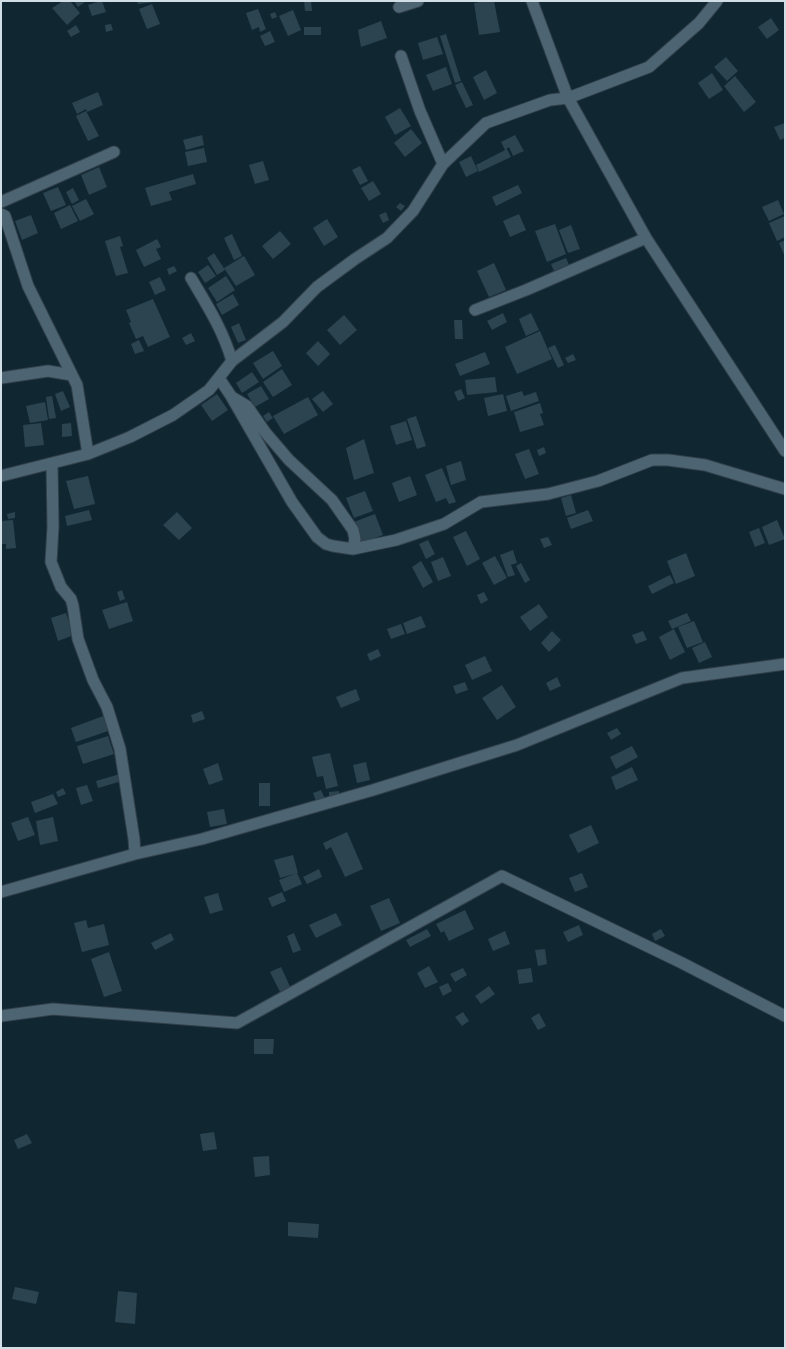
<!DOCTYPE html>
<html>
<head>
<meta charset="utf-8">
<style>
  body { margin:0 }
  #map { position:relative; width:786px; height:1349px; overflow:hidden; background:#102732; font-family:Literata,serif }
  canvas { display:block }
  .frame { position:absolute; inset:0; border:2px solid #d1dee6; pointer-events:none }
</style>
</head>
<body>
<div id="map">
<canvas width="786" height="1349"></canvas>
<div class="frame"></div>
</div>
<script>
const g = document.querySelector('canvas').getContext('2d');
g.lineJoin = 'round';
function fill(path, color) {
  g.fillStyle = color;
  g.fill(path, 'evenodd');
}
function trace(path, color, width, dash) {
  g.strokeStyle = color;
  g.lineWidth = width;
  g.lineCap = dash ? 'butt' : 'round';
  g.setLineDash(dash || []);
  g.stroke(path);
}
fill(new Path2D(`
  M 63,1 L 70,1 L 80,13 L 67,25 L 52,8 Z
  M 74,1 L 85,1 L 85,2 L 78,7 Z
  M 100,1 L 102,1 L 106,12 L 92,16 L 88,5 Z
  M 137,1 L 154,1 L 155,2 L 138,4 Z
  M 304,1 L 311,1 L 312,11 L 305,11 Z
  M 485,1 L 494,1 L 500,32 L 479,35 L 474,3 Z
  M 152,4 L 160,24 L 147,29 L 139,9 Z
  M 258,9 L 266,29 L 260,32 L 259,27 L 252,30 L 246,13 Z
  M 293,10 L 301,30 L 288,36 L 279,16 Z
  M 275,12 L 277,17 L 272,19 L 270,14 Z
  M 771,18 L 779,30 L 767,39 L 758,27 Z
  M 381,21 L 387,38 L 361,47 L 358,30 Z
  M 111,24 L 113,30 L 106,32 L 105,25 Z
  M 76,25 L 80,32 L 71,37 L 67,31 Z
  M 304,27 L 321,27 L 321,35 L 304,35 Z
  M 270,31 L 275,42 L 265,46 L 260,36 Z
  M 446,34 L 461,81 L 455,83 L 440,36 Z
  M 437,37 L 443,54 L 423,60 L 418,43 Z
  M 726,57 L 738,71 L 727,81 L 714,67 Z
  M 446,67 L 452,84 L 433,91 L 426,75 Z
  M 486,70 L 497,93 L 484,100 L 473,77 Z
  M 712,73 L 723,90 L 709,99 L 698,83 Z
  M 735,76 L 756,102 L 744,112 L 724,86 Z
  M 462,82 L 473,105 L 466,108 L 455,85 Z
  M 98,92 L 103,105 L 87,112 L 86,109 L 77,114 L 72,103 Z
  M 400,108 L 411,126 L 395,135 L 385,117 Z
  M 86,111 L 99,136 L 88,141 L 76,116 Z
  M 785,123 L 785,138 L 780,140 L 774,127 Z
  M 411,129 L 422,143 L 405,157 L 394,143 Z
  M 202,135 L 204,145 L 186,150 L 183,140 Z
  M 515,135 L 524,151 L 513,156 L 509,147 L 505,150 L 501,142 Z
  M 204,148 L 207,162 L 188,166 L 185,152 Z
  M 507,149 L 511,157 L 479,172 L 476,165 Z
  M 471,156 L 478,171 L 466,177 L 459,162 Z
  M 263,161 L 269,180 L 255,184 L 249,165 Z
  M 360,166 L 368,181 L 360,185 L 352,170 Z
  M 99,167 L 107,187 L 89,195 L 81,175 Z
  M 193,174 L 196,184 L 169,192 L 172,200 L 151,206 L 145,188 Z
  M 373,181 L 381,194 L 369,201 L 361,188 Z
  M 518,185 L 522,193 L 496,206 L 492,197 Z
  M 58,187 L 66,205 L 51,211 L 43,193 Z
  M 73,188 L 79,200 L 72,204 L 66,192 Z
  M 86,199 L 94,214 L 80,221 L 72,206 Z
  M 778,200 L 784,214 L 769,221 L 762,207 Z
  M 400,203 L 405,206 L 401,211 L 396,207 Z
  M 70,205 L 78,221 L 61,229 L 54,213 Z
  M 386,212 L 389,220 L 383,223 L 379,215 Z
  M 519,214 L 526,230 L 510,237 L 503,221 Z
  M 31,215 L 38,233 L 22,240 L 15,221 Z
  M 785,216 L 785,237 L 777,241 L 769,223 Z
  M 327,219 L 338,237 L 324,246 L 313,228 Z
  M 555,224 L 566,254 L 547,262 L 535,231 Z
  M 571,225 L 580,249 L 568,253 L 559,230 Z
  M 280,231 L 291,244 L 273,259 L 262,246 Z
  M 232,234 L 242,256 L 234,260 L 224,238 Z
  M 120,236 L 123,246 L 120,247 L 128,273 L 116,276 L 105,241 Z
  M 157,239 L 161,247 L 156,249 L 161,259 L 144,267 L 136,250 Z
  M 785,240 L 785,257 L 779,243 Z
  M 214,253 L 225,270 L 217,275 L 207,258 Z
  M 244,256 L 255,275 L 236,286 L 224,268 Z
  M 566,258 L 569,265 L 554,271 L 551,264 Z
  M 494,263 L 506,290 L 489,297 L 477,271 Z
  M 208,265 L 216,276 L 205,283 L 198,272 Z
  M 174,266 L 177,271 L 169,275 L 167,269 Z
  M 226,276 L 235,290 L 217,302 L 208,288 Z
  M 160,277 L 166,290 L 155,295 L 149,282 Z
  M 233,294 L 239,305 L 222,315 L 216,304 Z
  M 153,299 L 170,337 L 148,347 L 143,336 L 136,339 L 129,323 L 131,322 L 126,310 Z
  M 503,313 L 507,322 L 492,330 L 487,321 Z
  M 531,313 L 539,330 L 526,336 L 519,319 Z
  M 344,315 L 357,330 L 340,345 L 327,330 Z
  M 454,320 L 462,320 L 463,339 L 455,339 Z
  M 239,323 L 246,340 L 238,343 L 231,327 Z
  M 540,331 L 552,359 L 517,374 L 505,347 Z
  M 191,333 L 195,341 L 186,345 L 182,338 Z
  M 139,340 L 144,351 L 135,354 L 131,344 Z
  M 318,341 L 330,354 L 318,366 L 306,353 Z
  M 555,345 L 564,365 L 558,368 L 548,348 Z
  M 273,351 L 282,366 L 263,379 L 253,363 Z
  M 485,352 L 490,364 L 460,376 L 455,364 Z
  M 573,354 L 576,360 L 568,363 L 565,358 Z
  M 282,369 L 292,385 L 273,397 L 263,382 Z
  M 252,372 L 259,382 L 242,393 L 236,383 Z
  M 495,377 L 497,392 L 467,395 L 465,380 Z
  M 261,386 L 269,399 L 255,407 L 247,394 Z
  M 461,389 L 465,398 L 458,401 L 454,392 Z
  M 63,391 L 70,407 L 61,411 L 55,394 Z
  M 323,391 L 333,404 L 323,412 L 312,399 Z
  M 522,391 L 524,396 L 536,392 L 539,401 L 511,411 L 506,396 Z
  M 217,394 L 228,410 L 212,421 L 201,405 Z
  M 503,394 L 507,411 L 488,416 L 484,398 Z
  M 52,396 L 56,418 L 49,419 L 46,397 Z
  M 308,397 L 318,415 L 284,434 L 273,416 Z
  M 45,402 L 48,420 L 30,423 L 26,406 Z
  M 540,403 L 543,413 L 540,414 L 544,425 L 520,432 L 514,412 Z
  M 269,412 L 273,418 L 267,422 L 263,416 Z
  M 416,416 L 426,446 L 417,449 L 407,419 Z
  M 406,421 L 412,440 L 396,445 L 390,426 Z
  M 41,423 L 44,445 L 25,447 L 23,425 Z
  M 71,423 L 72,436 L 62,437 L 62,424 Z
  M 364,439 L 374,473 L 354,480 L 346,448 Z
  M 544,447 L 546,453 L 539,456 L 537,450 Z
  M 529,449 L 539,474 L 525,479 L 515,454 Z
  M 461,461 L 466,480 L 451,485 L 446,466 Z
  M 442,468 L 456,502 L 449,504 L 446,498 L 436,502 L 425,475 Z
  M 88,476 L 95,504 L 74,509 L 66,481 Z
  M 410,476 L 417,495 L 399,502 L 392,483 Z
  M 365,491 L 373,511 L 354,518 L 346,498 Z
  M 571,495 L 576,513 L 566,516 L 561,498 Z
  M 89,510 L 92,520 L 67,526 L 65,516 Z
  M 588,510 L 593,521 L 571,529 L 567,518 Z
  M 15,512 L 15,518 L 8,519 L 7,514 Z
  M 177,512 L 192,528 L 179,540 L 163,525 Z
  M 375,514 L 383,535 L 362,543 L 354,522 Z
  M 13,520 L 16,548 L 6,549 L 6,544 L 1,544 L 1,521 Z
  M 777,520 L 785,539 L 769,545 L 762,527 Z
  M 759,528 L 765,543 L 755,547 L 749,532 Z
  M 466,531 L 480,559 L 467,566 L 453,537 Z
  M 548,537 L 552,545 L 544,548 L 540,539 Z
  M 428,540 L 435,554 L 426,559 L 419,544 Z
  M 513,550 L 517,563 L 511,565 L 515,575 L 508,577 L 500,555 Z
  M 686,553 L 695,576 L 676,584 L 667,561 Z
  M 495,556 L 507,578 L 494,585 L 482,563 Z
  M 443,557 L 451,576 L 438,581 L 431,562 Z
  M 421,561 L 433,582 L 423,588 L 412,567 Z
  M 521,563 L 530,580 L 525,583 L 516,566 Z
  M 670,575 L 674,583 L 652,594 L 648,586 Z
  M 122,590 L 125,599 L 120,601 L 117,592 Z
  M 484,592 L 488,600 L 481,604 L 477,595 Z
  M 127,602 L 133,621 L 109,629 L 102,610 Z
  M 539,604 L 548,617 L 530,631 L 520,617 Z
  M 66,613 L 74,635 L 58,641 L 51,618 Z
  M 687,613 L 691,621 L 672,629 L 668,621 Z
  M 421,616 L 426,627 L 407,634 L 403,623 Z
  M 694,621 L 703,642 L 687,648 L 678,627 Z
  M 401,624 L 405,634 L 391,639 L 387,629 Z
  M 674,629 L 685,652 L 670,660 L 659,637 Z
  M 552,631 L 561,640 L 549,652 L 541,643 Z
  M 643,631 L 647,640 L 636,644 L 632,635 Z
  M 705,642 L 712,657 L 699,663 L 692,648 Z
  M 378,649 L 381,656 L 370,661 L 367,654 Z
  M 485,656 L 492,671 L 472,680 L 465,665 Z
  M 557,677 L 561,686 L 550,691 L 546,683 Z
  M 465,682 L 468,690 L 456,694 L 453,686 Z
  M 502,685 L 516,707 L 497,720 L 482,698 Z
  M 356,689 L 360,700 L 341,708 L 336,697 Z
  M 202,711 L 205,719 L 193,723 L 191,715 Z
  M 106,715 L 111,730 L 76,742 L 71,728 Z
  M 617,728 L 621,734 L 611,740 L 607,733 Z
  M 108,736 L 114,754 L 83,764 L 77,746 Z
  M 632,746 L 638,757 L 616,769 L 610,757 Z
  M 330,753 L 338,786 L 326,789 L 323,776 L 317,777 L 312,757 Z
  M 366,762 L 370,780 L 357,783 L 353,765 Z
  M 218,763 L 223,780 L 209,785 L 203,769 Z
  M 632,767 L 638,780 L 616,790 L 611,777 Z
  M 120,774 L 122,781 L 98,788 L 96,781 Z
  M 259,783 L 270,783 L 270,806 L 259,806 Z
  M 87,785 L 93,801 L 81,805 L 76,788 Z
  M 63,788 L 66,794 L 58,797 L 56,792 Z
  M 321,790 L 327,803 L 318,807 L 313,793 Z
  M 339,791 L 339,802 L 329,802 L 329,792 Z
  M 53,794 L 58,804 L 35,813 L 31,802 Z
  M 224,809 L 227,824 L 210,827 L 207,812 Z
  M 28,817 L 35,835 L 18,841 L 11,823 Z
  M 53,817 L 58,841 L 40,845 L 36,821 Z
  M 591,825 L 599,843 L 578,853 L 569,835 Z
  M 347,832 L 363,869 L 345,877 L 331,847 L 326,850 L 323,843 Z
  M 293,855 L 298,873 L 280,878 L 274,860 Z
  M 319,869 L 322,877 L 307,884 L 303,877 Z
  M 297,873 L 302,884 L 284,892 L 279,880 Z
  M 582,873 L 588,887 L 575,892 L 569,878 Z
  M 282,892 L 286,901 L 272,907 L 268,898 Z
  M 218,893 L 223,910 L 210,914 L 204,897 Z
  M 389,898 L 400,923 L 381,931 L 370,906 Z
  M 465,910 L 474,929 L 449,941 L 444,931 L 441,933 L 436,924 Z
  M 336,913 L 342,925 L 316,938 L 309,925 Z
  M 86,920 L 88,928 L 104,924 L 109,945 L 82,952 L 74,923 Z
  M 579,925 L 583,935 L 568,942 L 563,932 Z
  M 427,929 L 431,936 L 410,947 L 406,940 Z
  M 661,929 L 665,936 L 655,941 L 652,934 Z
  M 505,931 L 510,944 L 493,951 L 488,939 Z
  M 171,933 L 174,940 L 155,950 L 151,943 Z
  M 294,933 L 301,950 L 293,953 L 287,936 Z
  M 545,949 L 547,964 L 538,966 L 535,950 Z
  M 109,952 L 122,991 L 104,997 L 91,959 Z
  M 429,966 L 438,982 L 425,988 L 417,973 Z
  M 281,967 L 293,993 L 283,998 L 270,972 Z
  M 463,968 L 467,975 L 455,982 L 450,974 Z
  M 531,968 L 533,982 L 519,984 L 517,970 Z
  M 448,983 L 452,991 L 443,996 L 439,987 Z
  M 489,986 L 495,994 L 481,1004 L 475,996 Z
  M 463,1012 L 469,1021 L 462,1026 L 455,1017 Z
  M 539,1013 L 546,1026 L 538,1030 L 531,1018 Z
  M 254,1039 L 274,1039 L 273,1054 L 254,1054 Z
  M 214,1132 L 217,1149 L 203,1151 L 200,1134 Z
  M 27,1134 L 32,1143 L 18,1149 L 14,1140 Z
  M 269,1156 L 270,1175 L 255,1177 L 253,1157 Z
  M 288,1222 L 319,1224 L 318,1238 L 288,1236 Z
  M 15,1287 L 39,1292 L 36,1304 L 12,1299 Z
  M 118,1291 L 137,1293 L 135,1324 L 115,1322 Z`), '#2c444f');
const minor = new Path2D(`
  M 532,1 L 568,98 L 646,238 L 785,451
  M 399,7 L 418,1
  M 401,56 L 420,111 L 443,164
  M 1,202 L 114,152
  M 1,214 L 5,216 L 28,286 L 72,375
  M 475,310 L 526,290 L 646,238
  M 232,361 L 283,322 L 317,287 L 355,259 L 387,238 L 413,211 L 443,164 L 486,123 L 550,100 L 568,98 L 649,67 L 699,23 L 717,1
  M 1,378 L 48,371 L 72,375 L 77,385 L 88,454
  M 219,378 L 231,396 L 292,502 L 317,537 L 326,544 L 333,546 L 353,549 L 396,540 L 444,524 L 481,502 L 548,494 L 598,481 L 652,460 L 668,460 L 705,465 L 785,489
  M 232,397 L 247,406 L 265,432 L 289,460 L 332,500 L 353,530 L 355,539 L 353,549
  M 52,464 L 53,527 L 51,562 L 61,587 L 71,599 L 73,606 L 78,639 L 93,680 L 107,707 L 120,749 L 134,839 L 135,854
  M 1,476 L 88,454 L 130,437 L 173,415 L 209,390 L 232,361 C 223,330 207,305 191,278
  M 1,892 L 135,854 L 202,839 L 373,790 L 517,745 L 682,678 L 785,664
  M 1,1016 L 53,1009 L 237,1023 L 502,876 L 682,963 L 785,1016`);
trace(minor, '#32414b', 13);
trace(minor, '#4d6572', 11);
</script>
</body>
</html>
